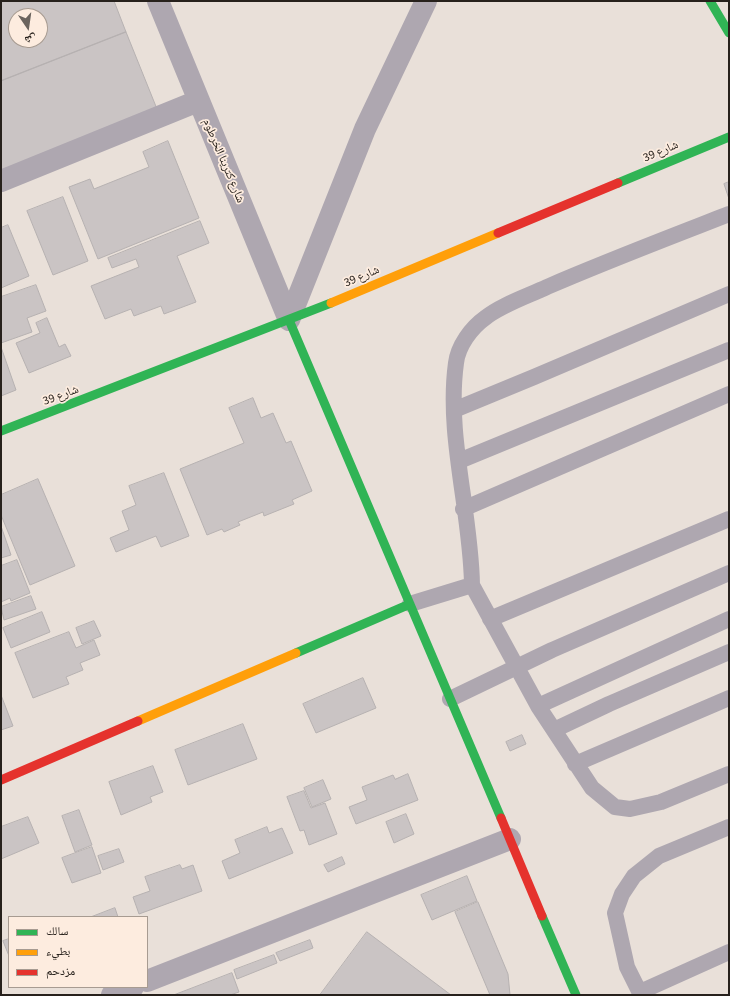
<!DOCTYPE html>
<html>
<head>
<meta charset="utf-8">
<style>
  body { margin:0 }
  #map { position:relative; width:730px; height:996px; overflow:hidden; background:#e9e0d9; font-family:"Source Sans 3","Noto Naskh Arabic",sans-serif }
  canvas { display:block }
  .frame { position:absolute; inset:0; border:2px solid #27211c; pointer-events:none }
  .legend { position:absolute; left:8px; top:916px; width:140px; height:72px; box-sizing:border-box; background:#fdecdf; border:1px solid #a79b91; margin:0; padding:5px 7px; list-style:none; font-size:12px; color:#27211c }
  .legend li { display:flex; align-items:center; gap:8px; height:20px }
  .legend b { width:20px; border:1px solid #a79b91 }
  .north { position:absolute; left:8px; top:8px; width:40px; height:40px; box-sizing:border-box; background:#fdecdf; border:1px solid #a79b91; border-radius:50%; rotate:167deg; font-size:11px; font-weight:700; line-height:16px; text-align:center; color:#27211c }
  .north::after { content:''; display:block; margin:auto; width:14px; height:18px; background:#6b645e; clip-path:polygon(50% 0,100% 100%,50% 72%,0 100%) }
</style>
</head>
<body>
<div id="map">
<canvas width="730" height="996"></canvas>
<div class="frame"></div>
<ul class="legend">
<li><b style="height:5px;background:#30b455"></b>سالك</li>
<li><b style="height:5px;background:#ff9f0a"></b>بطيء</li>
<li><b style="height:5px;background:#e5322d"></b>مزدحم</li>
</ul>
<div class="north">ش</div>
</div>
<script>
const g = document.querySelector('canvas').getContext('2d');
g.lineJoin = 'round';
function fill(path, color) {
  g.fillStyle = color;
  g.fill(path, 'evenodd');
}
function trace(path, color, width, dash) {
  g.strokeStyle = color;
  g.lineWidth = width;
  g.lineCap = dash ? 'butt' : 'round';
  g.setLineDash(dash || []);
  g.stroke(path);
}
function write(font, color, halo, rows, align = 'center') {
  g.font = font + ' "Source Sans 3","Noto Naskh Arabic",sans-serif';
  g.lineWidth = 3.5;
  g.setLineDash([]);
  g.textBaseline = 'middle';
  g.strokeStyle = halo;
  g.fillStyle = color;
  for (const [text, x, y, turn = 0] of rows) {
    g.save();
    g.translate(x, y);
    g.rotate((+turn || 0) * Math.PI / 180);
    g.textAlign = isNaN(turn) ? turn : align;
    if (halo) g.strokeText(text, 0, 0);
    g.fillText(text, 0, 0);
    g.restore();
  }
}
const building = new Path2D(`
  M 1,1 L 114,1 L 126,32 L 1,81 ZM 16,16 L 40,16 L 40,40 L 16,40 Z
  M 126,32 L 157,109 L 1,171 L 1,81 Z
  M 168,141 L 199,218 L 98,259 L 69,187 L 90,179 L 94,189 L 149,167 L 143,152 Z
  M 729,182 L 729,199 L 724,184 Z
  M 63,197 L 88,261 L 53,275 L 27,211 Z
  M 200,221 L 209,243 L 177,256 L 196,302 L 164,314 L 161,306 L 134,316 L 131,309 L 105,319 L 91,286 L 139,267 L 136,259 L 112,268 L 108,258 Z
  M 8,225 L 29,276 L 1,288 L 1,228 Z
  M 36,285 L 46,311 L 27,318 L 32,332 L 1,343 L 1,297 Z
  M 47,318 L 59,347 L 65,344 L 71,356 L 29,373 L 16,343 L 40,333 L 36,323 Z
  M 1,347 L 16,390 L 1,396 Z
  M 253,398 L 261,418 L 273,413 L 286,443 L 291,441 L 312,491 L 292,500 L 294,504 L 264,516 L 263,512 L 238,522 L 240,525 L 224,532 L 222,529 L 207,535 L 180,469 L 244,443 L 229,408 Z
  M 164,473 L 189,536 L 161,547 L 156,536 L 116,552 L 110,538 L 129,530 L 122,511 L 136,505 L 129,486 Z
  M 38,479 L 75,566 L 30,585 L 1,515 L 1,495 Z
  M 1,526 L 11,555 L 1,558 Z
  M 17,560 L 30,593 L 11,601 L 10,598 L 1,602 L 1,566 Z
  M 31,596 L 36,609 L 4,620 L 1,607 Z
  M 42,612 L 50,632 L 11,648 L 3,628 Z
  M 94,621 L 101,636 L 82,644 L 76,628 Z
  M 69,632 L 76,648 L 94,640 L 100,655 L 80,663 L 83,670 L 66,677 L 69,684 L 33,698 L 15,653 Z
  M 363,678 L 376,708 L 316,733 L 303,704 Z
  M 1,695 L 13,726 L 1,730 Z
  M 243,724 L 257,759 L 188,785 L 175,750 Z
  M 522,735 L 526,744 L 510,751 L 506,742 Z
  M 153,766 L 163,792 L 150,797 L 152,802 L 121,815 L 109,782 Z
  M 408,774 L 418,800 L 356,824 L 349,807 L 367,800 L 362,787 L 393,775 L 395,779 Z
  M 323,780 L 331,799 L 312,807 L 304,788 Z
  M 304,791 L 311,808 L 325,803 L 337,834 L 309,845 L 304,830 L 300,831 L 287,797 Z
  M 79,810 L 92,845 L 75,852 L 62,816 Z
  M 406,814 L 414,834 L 394,843 L 386,822 Z
  M 28,817 L 39,843 L 1,859 L 1,827 Z
  M 267,827 L 269,833 L 282,828 L 293,853 L 229,879 L 222,861 L 240,853 L 235,840 Z
  M 92,847 L 101,873 L 72,883 L 62,858 Z
  M 119,849 L 124,862 L 103,870 L 98,856 Z
  M 342,857 L 345,864 L 328,872 L 324,865 Z
  M 180,865 L 182,869 L 193,865 L 202,891 L 139,914 L 133,897 L 150,891 L 145,877 Z
  M 467,876 L 477,901 L 432,920 L 421,895 Z
  M 478,902 L 508,974 L 510,995 L 490,995 L 455,912 Z
  M 115,908 L 118,917 L 91,917 Z
  M 367,932 L 451,995 L 320,995 Z
  M 9,939 L 9,956 L 3,941 Z
  M 310,940 L 313,948 L 280,961 L 276,953 Z
  M 274,955 L 277,963 L 237,979 L 234,970 Z
  M 232,973 L 239,992 L 230,995 L 174,995 Z`);
fill(building, '#cac4c4');
trace(building, '#b6b1b1', 1);
trace(new Path2D(`
  M 729,214 C 668,238 607,261 547,287 C 528,296 501,305 485,318 C 471,328 458,346 456,363 C 446,435 471,512 472,585 L 538,706 L 592,788 L 615,807 L 630,809 L 661,802 L 729,774
  M 454,410 L 534,377 L 729,294
  M 459,461 L 729,350
  M 463,509 L 729,394
  M 410,604 L 472,585
  M 490,619 L 729,519
  M 450,699 L 552,650 L 729,573
  M 538,706 L 729,619
  M 554,730 L 609,704 L 729,652
  M 575,764 L 729,698
  M 640,992 L 729,952
  M 641,995 L 627,967 L 615,913 L 622,894 L 634,876 L 659,856 L 729,827`), '#aea7b0', 16);
trace(new Path2D(`
  M 158,1 L 289,320
  M 1,181 L 198,101
  M 289,320 L 365,129 L 426,1
  M 147,981 L 510,839
  M 112,995 L 133,987`), '#aea7b0', 22);
trace(new Path2D(`
  M 710,1 L 729,33
  M 618,183 L 729,137
  M 289,320 L 501,818
  M 1,431 L 331,303
  M 296,653 L 410,604
  M 542,916 L 576,995`), '#30b455', 9);
trace(new Path2D(`
  M 331,303 L 498,233
  M 138,721 L 296,653`), '#ff9f0a', 9);
trace(new Path2D(`
  M 498,233 L 618,183
  M 1,780 L 138,721
  M 501,818 L 542,916`), '#e5322d', 9);
write('12px', '#27211c', '#fdecdf', [
  ["شارع 39",661,152,-23],
  ["شارع كترينا الخرطوم",223,161,67],
  ["شارع 39",362,277,-23],
  ["شارع 39",61,396,-21]
]);
</script>
</body>
</html>
